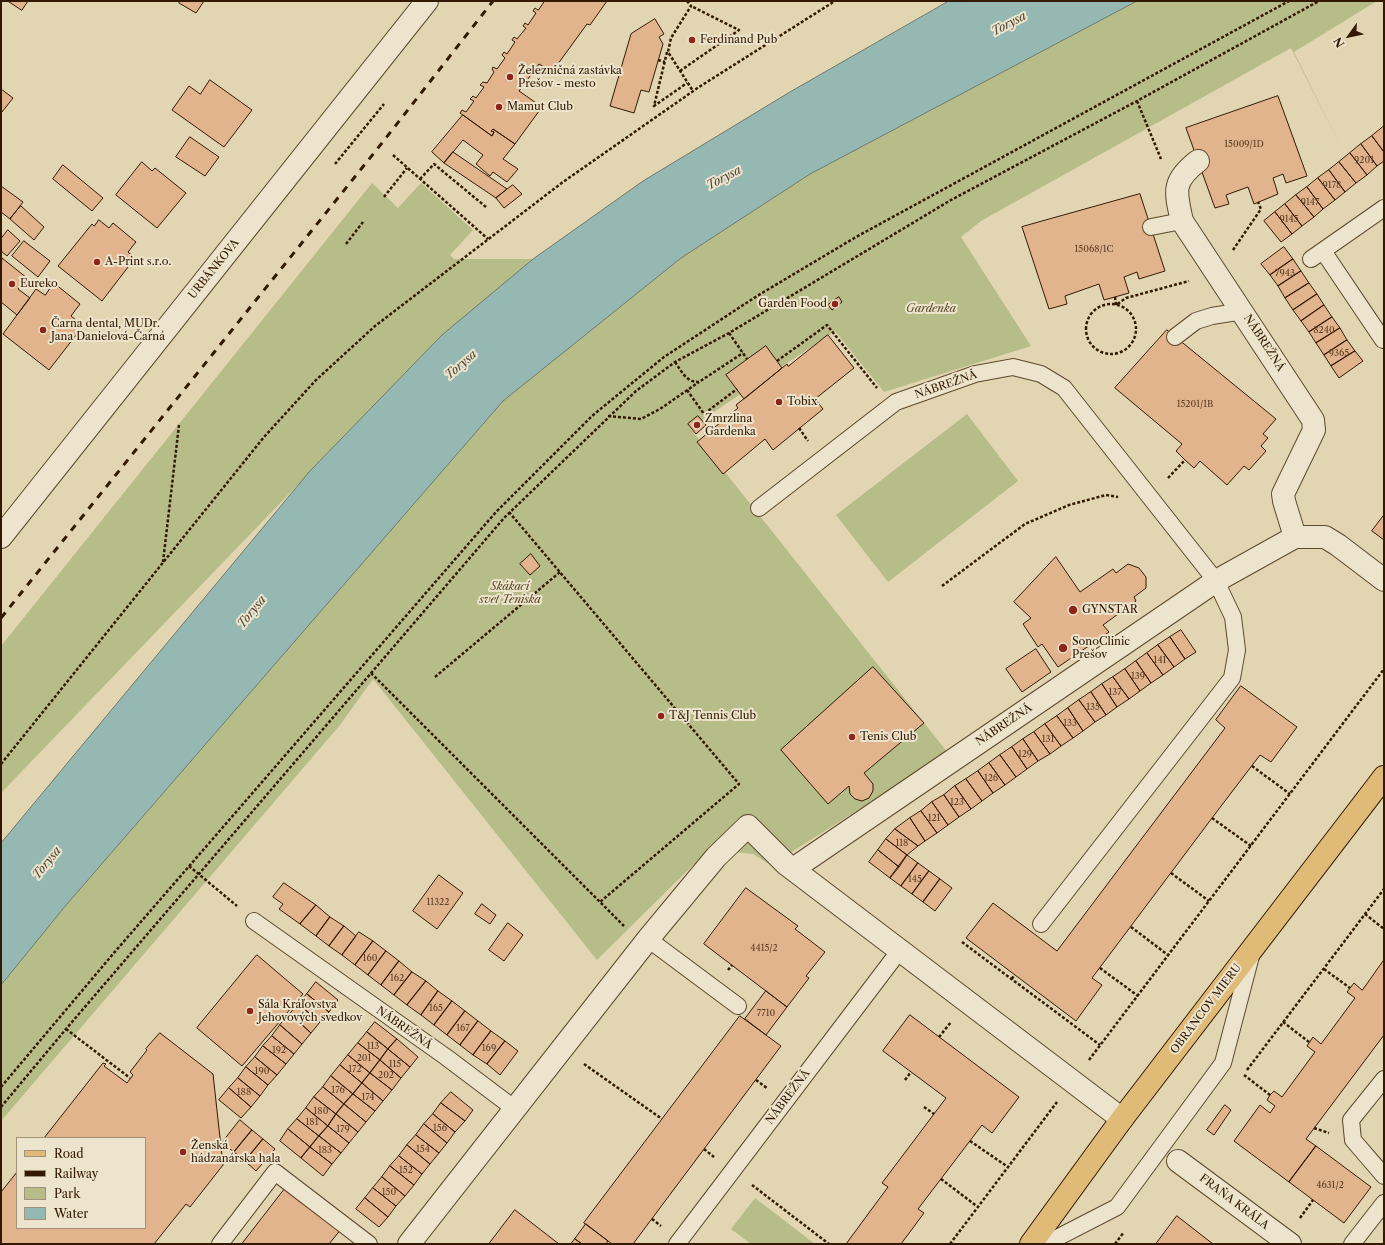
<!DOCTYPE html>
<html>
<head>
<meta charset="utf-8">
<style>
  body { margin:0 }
  #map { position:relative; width:1385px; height:1245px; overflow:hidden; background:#e1d6b1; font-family:"Libre Caslon Text",serif }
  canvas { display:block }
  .frame { position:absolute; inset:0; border:2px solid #331802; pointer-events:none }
  .legend { position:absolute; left:16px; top:1137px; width:130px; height:92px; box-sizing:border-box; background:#ece4cc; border:1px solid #a2927b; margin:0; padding:5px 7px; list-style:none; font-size:12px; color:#331802 }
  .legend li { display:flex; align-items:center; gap:8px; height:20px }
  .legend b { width:20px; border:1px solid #a2927b }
  .north { position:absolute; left:1329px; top:16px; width:40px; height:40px; -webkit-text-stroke:3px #ece4cc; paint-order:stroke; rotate:237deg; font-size:11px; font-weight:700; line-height:16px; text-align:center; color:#331802 }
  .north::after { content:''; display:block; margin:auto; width:14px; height:18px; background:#331802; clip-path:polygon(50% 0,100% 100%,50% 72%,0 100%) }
</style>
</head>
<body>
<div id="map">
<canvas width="1385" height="1245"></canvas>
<div class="frame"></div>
<ul class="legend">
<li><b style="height:5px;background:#e0bb78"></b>Road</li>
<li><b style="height:5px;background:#331802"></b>Railway</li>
<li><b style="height:11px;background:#b7bd89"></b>Park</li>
<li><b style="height:11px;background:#95b8b2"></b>Water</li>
</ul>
<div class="north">N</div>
</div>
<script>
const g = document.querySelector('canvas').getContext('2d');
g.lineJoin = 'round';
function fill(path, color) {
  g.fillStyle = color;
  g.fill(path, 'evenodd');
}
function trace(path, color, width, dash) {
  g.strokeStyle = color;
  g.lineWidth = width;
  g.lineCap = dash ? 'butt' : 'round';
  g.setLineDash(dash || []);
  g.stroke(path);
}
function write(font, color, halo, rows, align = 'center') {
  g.font = font + ' "Libre Caslon Text",serif';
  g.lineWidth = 4;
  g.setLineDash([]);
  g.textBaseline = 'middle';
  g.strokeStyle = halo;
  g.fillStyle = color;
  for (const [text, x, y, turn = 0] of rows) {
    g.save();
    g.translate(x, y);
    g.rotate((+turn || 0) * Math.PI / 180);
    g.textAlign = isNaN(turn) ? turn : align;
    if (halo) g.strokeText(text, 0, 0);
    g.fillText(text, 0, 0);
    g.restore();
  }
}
fill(new Path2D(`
  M 1137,1 L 1377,1 L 1294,52 L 1341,147 L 1291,48 L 981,221 L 961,237 L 1031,346 L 884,392 L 835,331 L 690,428 L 948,753 L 771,865 L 753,854 L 722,851 L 693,865 L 597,960 L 373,679 L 340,725 L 1,1121 L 1,985 L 67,904 L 503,401 L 681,258 L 810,174 Z
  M 372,183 L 398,208 L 421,183 L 473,230 L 450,255 L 454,259 L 533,259 L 442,335 L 1,793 L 1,646 Z
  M 967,414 L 1018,481 L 888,582 L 836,515 Z
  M 755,1198 L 815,1244 L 751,1244 L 731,1229 Z`), '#b7bd89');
const water = new Path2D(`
  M 949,1 L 1137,1 L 810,174 L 681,258 L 503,401 L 67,904 L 1,985 L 1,843 L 309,472 L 442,335 L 533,259 L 643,181 L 790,92 Z`);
fill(water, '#95b8b2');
trace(water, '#6e786c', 1);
const building = new Path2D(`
  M 8,1 L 28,1 L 22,10 Z
  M 180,1 L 204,1 L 196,13 L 179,3 Z
  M 545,1 L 607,1 L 590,25 L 587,24 L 552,72 L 539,64 L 519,91 L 542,107 L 515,144 L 493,129 L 491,131 L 494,132 L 492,136 L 460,113 L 462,110 L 466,112 L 474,101 L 470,99 L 473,96 L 476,98 L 484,87 L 480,85 L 483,82 L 487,83 L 494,72 L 492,69 L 493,67 L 497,69 L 505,58 L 502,55 L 504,52 L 507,54 L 515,42 L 512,40 L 514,37 L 517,39 L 526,28 L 523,26 L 525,23 L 528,25 L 536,13 L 533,11 L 535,8 L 538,10 Z
  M 655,19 L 664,34 L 659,37 L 663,44 L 649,92 L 641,90 L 634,113 L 610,106 L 631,34 Z
  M 210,80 L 252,110 L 224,147 L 172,110 L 189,86 L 200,94 Z
  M 1,89 L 13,98 L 2,112 L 1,112 Z
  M 1278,96 L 1307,176 L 1286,183 L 1283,174 L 1273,178 L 1278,194 L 1254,204 L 1248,187 L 1226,195 L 1229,204 L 1215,208 L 1186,128 Z
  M 463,115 L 492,136 L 494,132 L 491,131 L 493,129 L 515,144 L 503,159 L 518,169 L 507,182 L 493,172 L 490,176 L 476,164 L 483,155 L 463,140 L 444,163 L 432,152 Z
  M 1383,127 L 1384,128 L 1384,152 L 1372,136 Z
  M 1372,136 L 1384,152 L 1384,161 L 1377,166 L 1361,144 Z
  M 190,137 L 219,157 L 205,176 L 176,157 Z
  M 1361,144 L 1377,166 L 1367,175 L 1350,153 Z
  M 453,152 L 507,189 L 496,198 L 444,163 Z
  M 1350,153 L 1367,175 L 1356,183 L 1339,162 Z
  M 142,162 L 152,171 L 155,168 L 186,193 L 157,228 L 116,195 Z
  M 1339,162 L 1356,183 L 1345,192 L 1329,170 Z
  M 63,165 L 103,198 L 92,211 L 53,179 Z
  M 1329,170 L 1345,192 L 1335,200 L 1318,178 Z
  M 1318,178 L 1335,200 L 1323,209 L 1307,187 Z
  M 513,185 L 522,194 L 504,208 L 496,198 Z
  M 1,186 L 23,202 L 10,219 L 1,212 Z
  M 1307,187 L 1323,209 L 1314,217 L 1296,195 Z
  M 1140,194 L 1165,271 L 1139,279 L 1137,272 L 1124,277 L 1129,293 L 1104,300 L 1099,284 L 1065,296 L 1067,304 L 1049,309 L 1022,227 Z
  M 1296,195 L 1314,217 L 1302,226 L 1285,204 Z
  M 1285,204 L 1302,226 L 1292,234 L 1275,212 Z
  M 21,206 L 44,227 L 34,240 L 10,219 Z
  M 1275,212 L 1292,234 L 1281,242 L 1264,221 Z
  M 99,220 L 109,228 L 113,223 L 136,242 L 128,252 L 135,258 L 102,301 L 58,266 L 92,224 L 94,226 Z
  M 8,230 L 20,241 L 7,256 L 1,251 L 1,239 Z
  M 24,241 L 50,261 L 38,277 L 12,256 Z
  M 1284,247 L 1293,259 L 1270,275 L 1261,264 Z
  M 2,258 L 27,278 L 18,289 L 30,298 L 17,315 L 1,302 Z
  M 1293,259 L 1301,271 L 1278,286 L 1270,275 Z
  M 1301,271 L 1309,283 L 1285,298 L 1278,286 Z
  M 54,283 L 80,304 L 71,316 L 83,326 L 49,370 L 3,334 L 36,289 L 45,295 Z
  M 1309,283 L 1317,294 L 1293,310 L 1285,298 Z
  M 1317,294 L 1324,305 L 1301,321 L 1293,310 Z
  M 839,297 L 842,302 L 832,310 L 828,305 Z
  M 1324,305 L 1332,317 L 1309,332 L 1301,321 Z
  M 1332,317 L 1340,328 L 1316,343 L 1309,332 Z
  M 1340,328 L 1347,340 L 1324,355 L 1316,343 Z
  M 1167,330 L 1276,419 L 1263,434 L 1268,438 L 1261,446 L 1266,451 L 1249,470 L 1244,466 L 1227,485 L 1200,461 L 1194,468 L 1185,460 L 1176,451 L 1182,444 L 1115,388 Z
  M 828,335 L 854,368 L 815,399 L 823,409 L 773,450 L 765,439 L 723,474 L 697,442 L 738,408 L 736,405 L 787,364 L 788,366 Z
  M 1347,340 L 1355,351 L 1331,366 L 1324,355 Z
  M 766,346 L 782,368 L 744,399 L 726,375 Z
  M 1355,351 L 1363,361 L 1339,378 L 1331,366 Z
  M 698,416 L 706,425 L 696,434 L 688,424 Z
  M 1384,515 L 1384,540 L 1372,531 Z
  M 531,554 L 540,566 L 530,575 L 520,564 Z
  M 1056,557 L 1080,592 L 1113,569 L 1116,573 L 1128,564 L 1139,568 L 1146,577 L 1146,588 L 1134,597 L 1136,601 L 1103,625 L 1109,632 L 1058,667 L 1042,644 L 1038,647 L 1023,624 L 1031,618 L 1014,602 Z
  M 1181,630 L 1196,652 L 1185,659 L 1170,637 Z
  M 1170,637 L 1185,659 L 1174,667 L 1158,645 Z
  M 1158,645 L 1174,667 L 1163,675 L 1147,653 Z
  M 1036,649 L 1051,672 L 1022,692 L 1006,669 Z
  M 1147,653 L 1163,675 L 1151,683 L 1136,661 Z
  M 1136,661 L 1151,683 L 1140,691 L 1125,669 Z
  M 873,667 L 924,723 L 864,773 L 873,784 L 873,791 L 869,798 L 862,801 L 855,799 L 850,794 L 849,786 L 828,804 L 781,750 Z
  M 1125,669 L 1140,691 L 1129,699 L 1113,677 Z
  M 1113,677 L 1129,699 L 1117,707 L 1102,684 Z
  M 1102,684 L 1117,707 L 1106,715 L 1091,692 Z
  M 1241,686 L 1297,727 L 1271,762 L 1260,755 L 1212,818 L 1092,978 L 1102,985 L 1076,1021 L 966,938 L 993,903 L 1057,951 L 1225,728 L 1216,720 Z
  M 1091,692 L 1106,715 L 1095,722 L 1079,700 Z
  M 1079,700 L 1095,722 L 1083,731 L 1068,708 Z
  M 1068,708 L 1083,731 L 1073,738 L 1057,716 Z
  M 1057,716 L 1073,738 L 1061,746 L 1045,724 Z
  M 1045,724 L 1061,746 L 1050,754 L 1034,732 Z
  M 1034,732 L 1050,754 L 1038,761 L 1023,739 Z
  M 1023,739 L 1038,761 L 1027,769 L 1012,747 Z
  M 1012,747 L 1027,769 L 1016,777 L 1000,755 Z
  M 1000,755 L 1016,777 L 1005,785 L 989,763 Z
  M 989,763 L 1005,785 L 993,793 L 978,771 Z
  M 978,771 L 993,793 L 982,801 L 966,779 Z
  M 966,779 L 982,801 L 971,809 L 955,786 Z
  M 955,786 L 971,809 L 959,817 L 944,795 Z
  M 944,795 L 959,817 L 948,825 L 932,802 Z
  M 932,802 L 948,825 L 937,833 L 921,811 Z
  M 921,811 L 937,833 L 925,841 L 910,818 Z
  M 910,818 L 925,841 L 918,846 L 895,829 Z
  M 895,829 L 918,846 L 907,855 L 886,839 Z
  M 886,839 L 907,855 L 899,867 L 878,850 Z
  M 878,850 L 899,867 L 890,878 L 869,862 Z
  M 907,855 L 918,863 L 901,886 L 890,878 Z
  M 918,863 L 929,871 L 912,894 L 901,886 Z
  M 929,871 L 940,879 L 923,902 L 912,894 Z
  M 439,875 L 463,893 L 437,929 L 413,911 Z
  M 940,879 L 952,888 L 935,911 L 923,902 Z
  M 284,883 L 316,905 L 300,924 L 279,909 L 283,904 L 273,897 Z
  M 746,888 L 798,926 L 795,929 L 825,952 L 806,976 L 809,978 L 787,1007 L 704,944 Z
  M 482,904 L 496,915 L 490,924 L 475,914 Z
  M 316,905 L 330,917 L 316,936 L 300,924 Z
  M 330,917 L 344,926 L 329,946 L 316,936 Z
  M 508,923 L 523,935 L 504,961 L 489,950 Z
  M 344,926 L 356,936 L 342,955 L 329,946 Z
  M 359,932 L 373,941 L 355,965 L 342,955 Z
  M 373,941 L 386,951 L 368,975 L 355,965 Z
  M 386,951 L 399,961 L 381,985 L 368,975 Z
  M 257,955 L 303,994 L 242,1066 L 197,1028 Z
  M 1384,960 L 1384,1035 L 1306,1139 L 1316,1146 L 1289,1182 L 1234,1141 L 1260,1105 L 1270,1113 L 1275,1106 L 1267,1100 L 1270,1095 L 1274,1091 L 1282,1097 L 1315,1052 L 1307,1046 L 1313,1037 L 1321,1044 L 1355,998 L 1347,992 L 1354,983 L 1362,990 Z
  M 399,961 L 412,972 L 394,995 L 381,985 Z
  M 412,972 L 426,981 L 407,1005 L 394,995 Z
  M 426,981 L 438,991 L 421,1015 L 407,1005 Z
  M 316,982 L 338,1000 L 329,1012 L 307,994 Z
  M 438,991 L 452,1001 L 434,1025 L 421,1015 Z
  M 766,991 L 787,1007 L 766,1035 L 745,1019 Z
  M 307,994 L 329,1012 L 320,1022 L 298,1004 Z
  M 452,1001 L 465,1011 L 447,1035 L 434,1025 Z
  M 298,1004 L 320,1022 L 311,1033 L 290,1014 Z
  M 465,1011 L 478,1021 L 460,1045 L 447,1035 Z
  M 290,1014 L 311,1033 L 302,1044 L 280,1025 Z
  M 910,1015 L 1019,1097 L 992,1133 L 982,1125 L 918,1209 L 924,1213 L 901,1244 L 846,1244 L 888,1187 L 882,1183 L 946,1098 L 883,1051 Z
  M 740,1016 L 781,1046 L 633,1244 L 612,1244 L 584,1223 Z
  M 478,1021 L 491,1031 L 473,1055 L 460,1045 Z
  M 375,1022 L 397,1039 L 388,1049 L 367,1032 Z
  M 280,1025 L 302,1044 L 294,1054 L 272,1036 Z
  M 491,1031 L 505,1041 L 487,1064 L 473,1055 Z
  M 367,1032 L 388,1049 L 380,1060 L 358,1043 Z
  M 160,1033 L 213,1074 L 223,1165 L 190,1207 L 186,1204 L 154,1244 L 1,1244 L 1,1192 L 17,1172 L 17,1228 L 145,1228 L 145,1138 L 44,1138 L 103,1063 L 106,1064 L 104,1066 L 127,1083 L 133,1075 L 130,1072 L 147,1050 L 146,1049 Z
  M 272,1036 L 294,1054 L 286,1064 L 263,1046 Z
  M 397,1039 L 418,1057 L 410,1067 L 388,1049 Z
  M 505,1041 L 518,1051 L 500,1075 L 487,1064 Z
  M 358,1043 L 380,1060 L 370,1073 L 348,1055 Z
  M 263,1046 L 286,1064 L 277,1075 L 255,1057 Z
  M 388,1049 L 410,1067 L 401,1078 L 380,1060 Z
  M 348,1055 L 370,1073 L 362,1083 L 340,1065 Z
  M 255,1057 L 277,1075 L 268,1085 L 246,1067 Z
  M 380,1060 L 401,1078 L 392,1090 L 370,1073 Z
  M 340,1065 L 362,1083 L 353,1094 L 331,1076 Z
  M 246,1067 L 268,1085 L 260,1096 L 238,1078 Z
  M 370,1073 L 392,1090 L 383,1101 L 362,1083 Z
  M 331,1076 L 353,1094 L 344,1104 L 323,1087 Z
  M 238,1078 L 260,1096 L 251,1107 L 229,1088 Z
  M 362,1083 L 383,1101 L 375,1111 L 353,1094 Z
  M 323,1087 L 344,1104 L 336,1114 L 314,1097 Z
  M 229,1088 L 251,1107 L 241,1118 L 219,1100 Z
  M 451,1092 L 473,1110 L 465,1121 L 441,1103 Z
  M 353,1094 L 375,1111 L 366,1122 L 344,1104 Z
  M 314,1097 L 336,1114 L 328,1126 L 306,1108 Z
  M 441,1103 L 465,1121 L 455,1132 L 433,1114 Z
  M 344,1104 L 366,1122 L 358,1132 L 336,1114 Z
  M 1225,1105 L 1231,1110 L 1214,1135 L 1207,1130 Z
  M 306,1108 L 328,1126 L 319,1136 L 297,1119 Z
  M 336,1114 L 358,1132 L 349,1143 L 328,1126 Z
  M 433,1114 L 455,1132 L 447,1143 L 424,1124 Z
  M 297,1119 L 319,1136 L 310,1147 L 288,1129 Z
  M 240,1120 L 252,1130 L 234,1152 L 222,1143 Z
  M 424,1124 L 447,1143 L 439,1153 L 416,1135 Z
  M 328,1126 L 349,1143 L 341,1153 L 319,1136 Z
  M 288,1129 L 310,1147 L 301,1158 L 280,1141 Z
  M 252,1130 L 263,1139 L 245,1161 L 234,1152 Z
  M 416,1135 L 439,1153 L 430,1164 L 407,1145 Z
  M 319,1136 L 341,1153 L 332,1164 L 310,1147 Z
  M 263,1139 L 275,1149 L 256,1171 L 245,1161 Z
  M 407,1145 L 430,1164 L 422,1174 L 399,1156 Z
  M 1316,1146 L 1371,1187 L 1344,1223 L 1289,1182 Z
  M 310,1147 L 332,1164 L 323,1176 L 301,1158 Z
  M 399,1156 L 422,1174 L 414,1185 L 390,1166 Z
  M 390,1166 L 414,1185 L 405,1196 L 382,1177 Z
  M 382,1177 L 405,1196 L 396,1206 L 373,1188 Z
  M 287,1186 L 342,1228 L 329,1244 L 242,1244 Z
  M 373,1188 L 396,1206 L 388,1217 L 365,1198 Z
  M 365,1198 L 388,1217 L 379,1227 L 356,1209 Z
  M 515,1210 L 559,1244 L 489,1244 Z
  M 1177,1216 L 1213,1244 L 1156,1244 Z
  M 586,1224 L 608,1241 L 606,1244 L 582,1244 L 575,1239 Z
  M 575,1239 L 582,1244 L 571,1244 Z`);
fill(building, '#e1b48d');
trace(building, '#331802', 1);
const service = new Path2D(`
  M 1151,227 L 1182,221
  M 1323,251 L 1383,340
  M 1311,259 L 1384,208
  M 1175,337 L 1196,321 L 1212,316 L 1243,311
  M 759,508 L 896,402 L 975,374 L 1013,367 L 1041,374 L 1064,388 L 1216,581 L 1233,617 L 1237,650 L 1232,678 L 1041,924
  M 254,921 L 446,1057 L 515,1109
  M 648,939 L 738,1006
  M 1384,1079 L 1351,1120 L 1353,1140 L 1384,1176
  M 220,1244 L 275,1172 L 369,1244
  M 677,1244 L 900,950
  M 1045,1244 L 1117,1207 L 1223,1063 L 1251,956
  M 1352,1244 L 1384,1203`);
const minor = new Path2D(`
  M 1198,161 C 1172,181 1175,191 1182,221 L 1313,420 L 1314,430 L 1283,494 L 1284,501 L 1295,537
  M 1,537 L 427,1
  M 793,869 L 1216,581 L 1295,537 L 1325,537 L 1338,545 L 1384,580
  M 1178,1161 L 1290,1244
  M 409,1244 L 648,939 L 716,857 L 748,826 L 786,864 L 1122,1119`);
const primary = new Path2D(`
  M 1031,1244 L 1122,1119 L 1384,777`);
trace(service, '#5e482e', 18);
trace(minor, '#5e482e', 24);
trace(primary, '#331802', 24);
trace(new Path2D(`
  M 687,1 L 691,6 L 671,38 L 668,52 L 693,91
  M 667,52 L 654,106 L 687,83
  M 658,60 L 665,62
  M 680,71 L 739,30 L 691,6
  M 1137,101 L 1161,159
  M 393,155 L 488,239
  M 335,164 L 384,104
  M 420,179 L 434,164 L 486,207
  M 384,197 L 407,168
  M 346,244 L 363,222
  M 1233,250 L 1261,209 L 1258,202
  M 1115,297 L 1116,305 L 1126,298 L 1189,281
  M1086 329a25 25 0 1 1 50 0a25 25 0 1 1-50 0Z
  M 729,333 L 747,359
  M 777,361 L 827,325 L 877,388
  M 675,362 C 682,372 686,382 699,382 L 743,353
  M 687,390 L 704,414 L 737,389
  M 608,416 L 641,419 L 660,409 L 699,382
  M 799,428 L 808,441
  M 1168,478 L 1185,460
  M 509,512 L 739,784 L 600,902
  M 163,562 L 179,425
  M 942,586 L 1025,524 L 1069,505 L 1106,495 L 1118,497
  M 371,673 L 624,926
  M 435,677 L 560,572
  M 1,764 L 264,437 L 316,380 L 375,326 L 563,182 L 699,87 L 835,1
  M 1252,766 L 1290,794
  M 1212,818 L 1251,846
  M 189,866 L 237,906
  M 1171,873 L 1209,901
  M 1365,914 L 1384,929
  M 1131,927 L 1168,955
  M 962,942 L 1100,1045
  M 1100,968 L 1138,996
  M 1324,969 L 1350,988
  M 728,970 L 732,965
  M 1012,979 L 1014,975
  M 1283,1022 L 1309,1042
  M 66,1029 L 130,1078
  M 939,1037 L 951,1022
  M 1089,1060 L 1384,669
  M 584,1064 L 662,1119
  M 1247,1070 L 1384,889
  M 1244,1075 L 1270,1095
  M 756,1080 L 767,1088
  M 905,1080 L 911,1072
  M 1,1087 L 113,954 L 496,512 L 592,416 L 615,397 L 664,357 L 757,296 L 856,237 L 1289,1
  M 1,1107 L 66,1029 L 504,518 L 636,391 L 675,362 L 729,333 L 951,200 L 1137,101 L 1319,1
  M 924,1107 L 934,1114
  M 1314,1128 L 1329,1133
  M 970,1141 L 1008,1167
  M 704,1149 L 714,1157
  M 941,1179 L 978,1207
  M 752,1185 L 829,1244
  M 1300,1218 L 1313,1200
  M 652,1219 L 661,1226
  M 950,1244 L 1057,1102
  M 1115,1244 L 1124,1232`), '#331802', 2.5, [3, 2]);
trace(service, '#ece4cc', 16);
trace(minor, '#ece4cc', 22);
trace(primary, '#e0bb78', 22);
trace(new Path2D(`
  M 1,618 L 382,143 L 493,1`), '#331802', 3, [7, 7]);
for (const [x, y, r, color] of [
  [692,40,4,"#8f2418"],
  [510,77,4,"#8f2418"],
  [499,107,4,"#8f2418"],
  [97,262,4,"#8f2418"],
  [12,284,4,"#8f2418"],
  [835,304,4,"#8f2418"],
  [43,330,4,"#8f2418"],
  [779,402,4,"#8f2418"],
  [697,425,4,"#8f2418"],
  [1073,610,5,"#8f2418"],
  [1063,648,5,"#8f2418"],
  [661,716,4,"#8f2418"],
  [852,737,4,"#8f2418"],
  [250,1011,4,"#8f2418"],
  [183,1152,4,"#8f2418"]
]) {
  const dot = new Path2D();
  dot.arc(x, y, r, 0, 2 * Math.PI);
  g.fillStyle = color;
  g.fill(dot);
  trace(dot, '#ece4cc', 1.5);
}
write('9px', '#5e3f25', null, [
  ["15009/1D",1244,144],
  ["9201",1364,160],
  ["9178",1332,185],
  ["9147",1310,202],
  ["9145",1289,219],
  ["15068/1C",1094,249],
  ["7943",1285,273],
  ["8240",1324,330],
  ["9365",1339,353],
  ["15201/1B",1195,404],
  ["141",1160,660],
  ["139",1138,676],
  ["137",1115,692],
  ["135",1093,707],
  ["133",1070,723],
  ["131",1048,739],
  ["129",1025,754],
  ["126",991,778],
  ["123",957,802],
  ["121",934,818],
  ["118",902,843],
  ["145",915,879],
  ["11322",438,902],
  ["4415/2",764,948],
  ["160",370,958],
  ["162",397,978],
  ["165",436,1008],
  ["7710",766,1013],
  ["167",463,1028],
  ["113",373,1046],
  ["169",489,1048],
  ["192",279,1050],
  ["201",364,1058],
  ["115",395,1064],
  ["172",355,1069],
  ["190",262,1071],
  ["202",386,1075],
  ["176",338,1090],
  ["188",244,1092],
  ["174",368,1097],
  ["180",321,1111],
  ["181",312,1122],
  ["156",440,1128],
  ["179",343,1129],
  ["154",423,1149],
  ["183",325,1150],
  ["152",406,1170],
  ["4631/2",1330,1185],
  ["150",389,1192]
]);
write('11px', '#331802', '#ece4cc', [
  ["Ferdinand Pub",700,40],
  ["Železničná zastávka",518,71],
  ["Prešov - mesto",518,84],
  ["Mamut Club",507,107],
  ["A-Print s.r.o.",105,262],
  ["Eureko",20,284],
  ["Garden Food",827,304,"right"],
  ["Čarna dental, MUDr.",51,324],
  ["Jana Danielová-Čarná",51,337],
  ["Tobix",787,402],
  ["Zmrzlina",705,419],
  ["Gardenka",705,432],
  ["GYNSTAR",1082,610],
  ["SonoClinic",1072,642],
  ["Prešov",1072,655],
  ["T&J Tennis Club",669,716],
  ["Tenis Club",860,737],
  ["Sála Kráľovstva",258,1005],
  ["Jehovových svedkov",258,1018],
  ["Ženská",191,1146],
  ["hádzanárska hala",191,1159]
], 'left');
write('11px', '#331802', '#ece4cc', [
  ["URBÁNKOVA",214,269,-51],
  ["NÁBREŽNÁ",1264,343,57],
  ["NÁBREŽNÁ",946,385,-19],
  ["NÁBREŽNÁ",1004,725,-34],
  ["OBRANCOV MIERU",1206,1009,-53],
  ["NÁBREŽNÁ",404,1028,35],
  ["NÁBREŽNÁ",788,1097,-53],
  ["FRAŇA KRÁĽA",1234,1202,37]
]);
write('italic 11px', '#5b4a2a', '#ece4cc', [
  ["Gardenka",931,309],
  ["Skákací",510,587],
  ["svet Teniska",510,600]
]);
write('italic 12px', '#504837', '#ece4cc', [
  ["Torysa",1009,24,-28],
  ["Torysa",724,178,-28],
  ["Torysa",461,365,-41],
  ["Torysa",252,612,-51],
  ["Torysa",47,863,-51]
]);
</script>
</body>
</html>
